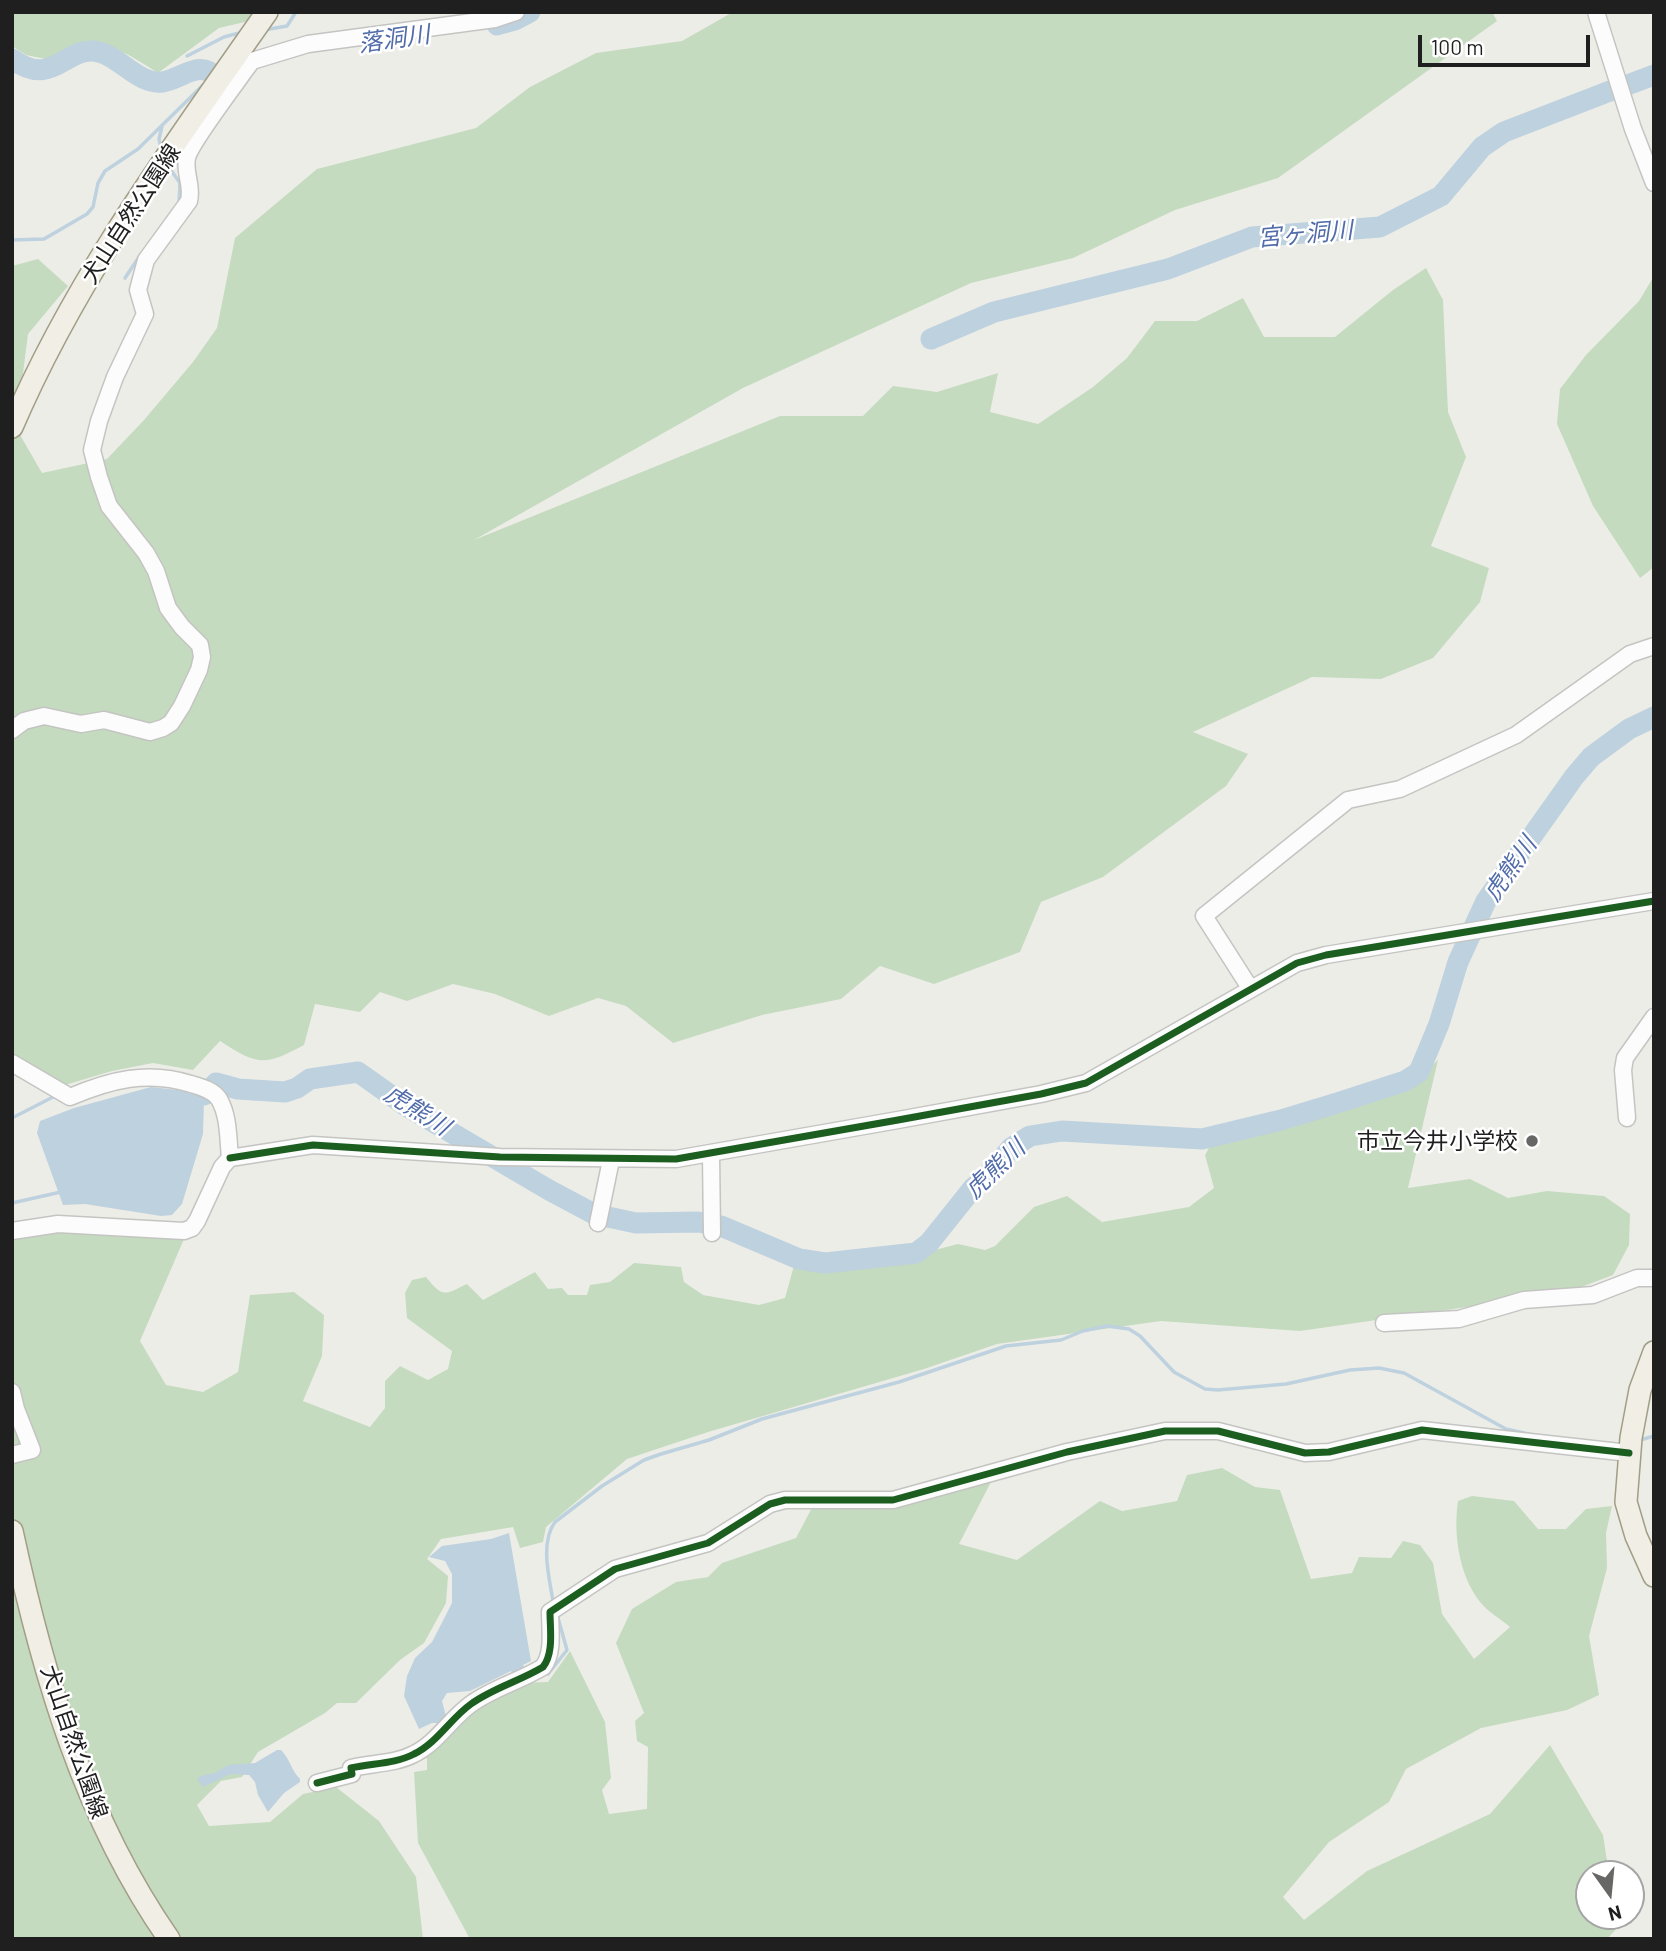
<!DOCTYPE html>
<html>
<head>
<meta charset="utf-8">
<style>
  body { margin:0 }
  #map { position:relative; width:1666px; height:1951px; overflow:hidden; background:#edede8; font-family:Barlow,sans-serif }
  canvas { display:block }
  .frame { position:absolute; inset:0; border:14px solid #1f1f1f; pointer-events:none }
  .north { position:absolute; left:1575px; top:1860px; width:70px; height:70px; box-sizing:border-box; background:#fff; border:2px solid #a5a5a5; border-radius:50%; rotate:165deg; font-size:19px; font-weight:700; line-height:28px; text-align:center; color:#1f1f1f }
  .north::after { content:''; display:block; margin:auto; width:24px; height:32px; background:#676765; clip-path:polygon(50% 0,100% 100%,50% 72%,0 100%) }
  .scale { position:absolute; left:1418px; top:35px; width:172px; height:32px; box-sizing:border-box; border:4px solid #1f1f1f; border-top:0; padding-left:9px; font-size:21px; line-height:24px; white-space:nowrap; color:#1f1f1f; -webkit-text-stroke:5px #fff; paint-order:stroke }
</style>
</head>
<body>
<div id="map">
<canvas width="1666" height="1951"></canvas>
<div class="frame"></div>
<div class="north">N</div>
<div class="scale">100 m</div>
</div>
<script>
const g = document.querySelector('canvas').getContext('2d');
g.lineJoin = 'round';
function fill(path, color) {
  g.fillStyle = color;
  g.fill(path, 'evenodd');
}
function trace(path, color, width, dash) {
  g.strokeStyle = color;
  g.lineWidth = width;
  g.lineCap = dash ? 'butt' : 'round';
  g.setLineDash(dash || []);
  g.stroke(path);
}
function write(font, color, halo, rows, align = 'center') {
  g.font = font + ' Barlow,"Noto Sans JP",sans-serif';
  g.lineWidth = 5;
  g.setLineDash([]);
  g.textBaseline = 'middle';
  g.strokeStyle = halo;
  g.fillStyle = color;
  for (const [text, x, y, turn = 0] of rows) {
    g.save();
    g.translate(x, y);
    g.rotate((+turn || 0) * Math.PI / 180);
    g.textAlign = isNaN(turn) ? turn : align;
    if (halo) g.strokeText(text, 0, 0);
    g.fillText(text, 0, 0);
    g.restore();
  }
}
fill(new Path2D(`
  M 12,12 L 255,12 L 249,21 L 219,28 L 158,73 C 119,48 103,36 60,62 L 26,55 L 12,46 Z
  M 733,12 L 1492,12 L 1497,21 L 1278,178 L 1175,210 L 1073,258 L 971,283 L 743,388 L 474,540 L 780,416 L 863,416 L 893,386 L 937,392 L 998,373 L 990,412 L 1038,424 L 1093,387 L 1127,358 L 1155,321 L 1197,321 L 1243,298 L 1264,337 L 1335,337 L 1393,290 L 1426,268 L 1443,300 L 1448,412 L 1466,457 L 1431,546 L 1489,568 L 1480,602 L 1433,658 L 1381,679 L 1312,677 L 1193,732 L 1248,754 L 1226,786 L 1103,877 L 1041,902 L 1020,952 L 934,984 L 880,966 L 841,999 L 762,1015 L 673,1043 L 626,1006 L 598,998 L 549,1016 L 495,994 L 453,984 L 407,1001 L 380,992 L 360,1012 L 315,1004 L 304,1045 C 265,1066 258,1066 220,1041 L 193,1070 L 153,1063 L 112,1071 L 65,1085 L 37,1074 L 12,1055 L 12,266 L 38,259 L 68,286 L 28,334 L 16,428 L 42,473 L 107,459 L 144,420 L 193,362 L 217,328 L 235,238 L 317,169 L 476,128 L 530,87 L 596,53 L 682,41 Z
  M 1654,276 L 1654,567 L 1640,578 L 1593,506 L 1557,424 L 1560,389 L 1586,355 L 1639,301 Z
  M 1438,1060 L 1408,1188 L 1470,1179 L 1508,1198 L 1547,1191 L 1604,1196 L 1630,1214 L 1629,1245 L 1613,1275 L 1581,1287 L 1523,1292 L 1481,1305 L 1300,1331 L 1161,1321 L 997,1344 L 924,1369 L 708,1432 L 627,1459 L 546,1527 L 543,1542 L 520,1548 L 513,1527 L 441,1539 L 427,1559 L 448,1576 L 446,1603 L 424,1643 L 400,1660 L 356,1703 L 337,1703 L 325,1713 L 258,1752 L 242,1777 L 221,1781 L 197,1805 L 209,1826 L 270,1822 L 303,1794 L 336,1787 L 379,1821 L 416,1877 L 423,1939 L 12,1939 L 12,1237 L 58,1228 L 121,1232 L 184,1239 L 140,1341 L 166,1385 L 203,1392 L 238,1372 L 250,1295 L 294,1292 L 324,1315 L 322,1356 L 303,1401 L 370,1427 L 385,1408 L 385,1381 L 400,1366 L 428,1380 L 448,1369 L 452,1351 L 407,1318 L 405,1293 L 412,1280 L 426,1277 C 443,1298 444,1295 467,1284 L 483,1300 L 535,1272 L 548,1289 L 562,1288 L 568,1295 L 587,1295 L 590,1285 L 610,1282 L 634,1263 L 681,1267 L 684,1282 L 703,1295 L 759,1305 L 785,1298 L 795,1262 L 821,1267 L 900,1259 L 958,1244 L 985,1250 L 995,1246 L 1034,1207 L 1067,1196 L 1102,1222 L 1189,1207 L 1214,1188 L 1205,1155 L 1214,1139 L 1320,1112 L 1412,1083 Z
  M 1222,1468 L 1255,1487 L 1280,1490 L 1311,1579 L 1352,1573 L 1359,1557 L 1391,1558 L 1403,1541 L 1420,1545 L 1433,1563 L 1442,1614 L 1474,1659 L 1510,1627 C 1501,1619 1488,1612 1480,1602 C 1459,1575 1453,1534 1458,1501 L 1472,1496 L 1514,1501 L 1538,1529 L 1566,1529 L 1586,1509 L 1612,1506 L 1606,1533 L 1607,1568 L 1589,1636 L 1599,1695 L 1567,1710 L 1481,1728 L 1406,1769 L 1389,1802 L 1329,1842 L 1283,1897 L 1304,1920 L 1367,1871 L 1490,1814 L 1550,1745 L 1603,1835 L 1609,1874 L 1589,1874 L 1589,1916 L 1616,1916 L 1618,1927 L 1607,1939 L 470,1939 L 418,1843 L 414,1772 L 427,1770 L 427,1751 L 472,1710 L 517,1683 L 548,1682 L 570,1651 L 605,1722 L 611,1778 L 602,1790 L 609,1814 L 647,1809 L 648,1747 L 637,1741 L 635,1721 L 644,1713 L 616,1643 L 632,1609 L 676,1582 L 708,1577 L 722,1563 L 796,1538 L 814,1504 L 894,1507 L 991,1482 L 959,1544 L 1017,1560 L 1100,1501 L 1122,1511 L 1177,1501 L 1187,1475 Z`), '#c4dbbf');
fill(new Path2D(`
  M 151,1087 L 178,1090 L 208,1097 L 204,1100 L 203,1134 L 182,1204 L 172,1215 L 161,1216 L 85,1204 L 63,1205 L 37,1133 L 40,1121 L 74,1108 Z
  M 509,1533 L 531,1661 L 523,1665 L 527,1673 L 515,1678 L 511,1671 L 470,1691 L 447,1693 L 442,1701 L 446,1716 L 438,1723 L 432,1723 L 419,1729 L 404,1696 L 407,1676 L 415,1658 L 432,1642 L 452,1603 L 452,1574 L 445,1561 L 429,1557 L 442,1546 L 491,1539 Z
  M 277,1750 L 281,1750 C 290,1759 291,1770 300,1779 L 300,1782 L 284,1793 L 268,1812 L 258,1795 L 255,1782 L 249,1775 L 231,1774 L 203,1787 L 197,1779 L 200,1776 L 215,1773 L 228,1765 L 255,1763 Z`), '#bed1de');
trace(new Path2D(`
  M 264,30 L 287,26 L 296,12
  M 187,56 L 224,37 L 243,32
  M 161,149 L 159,139 L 162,126
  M 168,166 L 180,183 L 179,203
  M 12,240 L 44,239 L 87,214 L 93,207 L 98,183 L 105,171 L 138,149 L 203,85
  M 125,278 L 141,254
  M 203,1080 L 216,1083
  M 12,1118 L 57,1095
  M 12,1203 L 61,1192
  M 1637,1441 L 1654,1436
  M 553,1601 C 549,1577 540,1542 555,1522 L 602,1486 L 644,1460 L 661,1454 L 709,1440 L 762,1419 L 899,1382 L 1006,1346 L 1061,1340 L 1083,1331 L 1107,1326 L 1129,1329 L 1140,1336 L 1174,1372 L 1205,1389 L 1218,1390 L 1286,1384 L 1350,1370 L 1379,1368 L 1404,1373 L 1506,1429 L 1533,1435
  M 548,1674 L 567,1650 L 558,1618`), '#bed1de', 3.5);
trace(new Path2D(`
  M 497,25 L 515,20 L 530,12
  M 12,59 C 51,88 65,49 93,51 C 118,53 137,85 162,82 C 183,79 199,58 217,78 L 233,73
  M 1630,84 L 1654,75
  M 931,339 L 994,312 L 1168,269 L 1252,237 L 1380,227 L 1441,196 L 1482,147 L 1504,132 L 1610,91
  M 205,1095 L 216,1083 L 238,1089 L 285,1092 L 297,1088 L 310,1079 L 358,1072 L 406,1106 L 549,1190 L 594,1214 L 636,1223 L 698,1222 L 721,1226 L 799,1259 L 825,1263 L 916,1253 L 929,1243 L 973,1188 L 993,1170 L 1011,1148 L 1030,1136 L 1062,1131 L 1202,1139 L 1281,1120 L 1337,1103 L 1405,1081 L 1419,1072 L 1439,1024 L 1458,962 L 1486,901 L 1574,777 L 1591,757 L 1629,729 L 1654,717`), '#bed1de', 21);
const minor = new Path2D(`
  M 1596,12 L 1633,129 L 1654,183
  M 12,730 L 24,721 L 44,716 L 81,724 L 104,720 L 150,732 L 163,728 L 171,723 L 182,706 L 199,670 L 202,657 L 200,645 L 182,627 L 168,608 L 156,571 L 146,553 L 109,506 L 99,477 L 92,450 L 99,421 L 115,377 L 145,314 L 138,290 L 146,260 L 189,201 C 193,185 184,174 187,158 C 190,144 232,89 243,73 L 252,61 L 308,44 L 495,19 L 516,12
  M 1250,988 L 1204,916 L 1348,800 L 1400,789 L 1516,735 L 1630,654 L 1654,646
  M 12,1063 L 70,1097 C 110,1080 148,1070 191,1084 C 201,1087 213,1090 219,1099 C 229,1116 228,1139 230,1158 L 222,1167 L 197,1221 L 192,1228 L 184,1231 L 58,1224 L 12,1231
  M 1627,1118 L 1623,1070 L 1625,1058 L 1654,1017
  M 711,1154 L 712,1233
  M 230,1158 L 313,1145 L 500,1157 L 676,1159 L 898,1120 L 1041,1094 L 1086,1083 L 1297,963 L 1326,955 L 1654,901
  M 598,1223 L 611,1160
  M 1384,1323 L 1459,1319 L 1524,1300 L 1593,1295 L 1637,1278 L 1654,1278
  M 12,1392 L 16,1409 L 32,1450 L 12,1455
  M 317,1783 L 352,1774 L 351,1768 C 372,1763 395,1764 414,1754 C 437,1743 451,1718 471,1704 C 493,1688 520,1681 543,1667 C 554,1653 550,1629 550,1612 L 615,1569 L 708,1543 L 770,1504 L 785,1500 L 893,1500 L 1067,1452 L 1165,1431 L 1218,1431 L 1305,1453 L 1329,1452 L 1422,1430 L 1629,1453`);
const major = new Path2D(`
  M 12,427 C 76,277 174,145 267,12
  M 1654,1352 L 1640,1390 L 1631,1438 L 1626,1502 L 1636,1536 L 1654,1576
  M 12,1531 C 43,1675 84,1817 169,1939`);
trace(minor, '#c4c4c2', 19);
trace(major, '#a29e86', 24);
trace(minor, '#fcfcfc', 16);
trace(major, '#f0eee5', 21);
trace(new Path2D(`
  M 230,1158 L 313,1145 L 500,1157 L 676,1159 L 898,1120 L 1041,1094 L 1086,1083 L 1297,963 L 1326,955 L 1654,901
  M 317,1783 L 352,1774 L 351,1768 C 372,1763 395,1764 414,1754 C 437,1743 451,1718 471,1704 C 493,1688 520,1681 543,1667 C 554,1653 550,1629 550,1612 L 615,1569 L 708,1543 L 770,1504 L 785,1500 L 893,1500 L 1067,1452 L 1165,1431 L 1218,1431 L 1305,1453 L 1329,1452 L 1422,1430 L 1629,1453`), '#1b5e20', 7);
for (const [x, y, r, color] of [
  [1532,1141,7,"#676765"]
]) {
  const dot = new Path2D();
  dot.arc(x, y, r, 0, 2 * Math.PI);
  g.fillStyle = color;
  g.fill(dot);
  trace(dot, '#fff', 2.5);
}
write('23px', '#1f1f1f', '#fff', [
  ["犬山自然公園線",131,214,-57],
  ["犬山自然公園線",74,1742,71]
]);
write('23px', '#1f1f1f', '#fff', [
  ["市立今井小学校",1518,1141]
], 'right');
write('italic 24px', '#516ca9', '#fff', [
  ["落洞川",394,39,-8],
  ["宮ヶ洞川",1305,234,-5],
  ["虎熊川",1510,869,-55],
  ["虎熊川",417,1110,32],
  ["虎熊川",995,1169,-44]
]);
</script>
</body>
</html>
